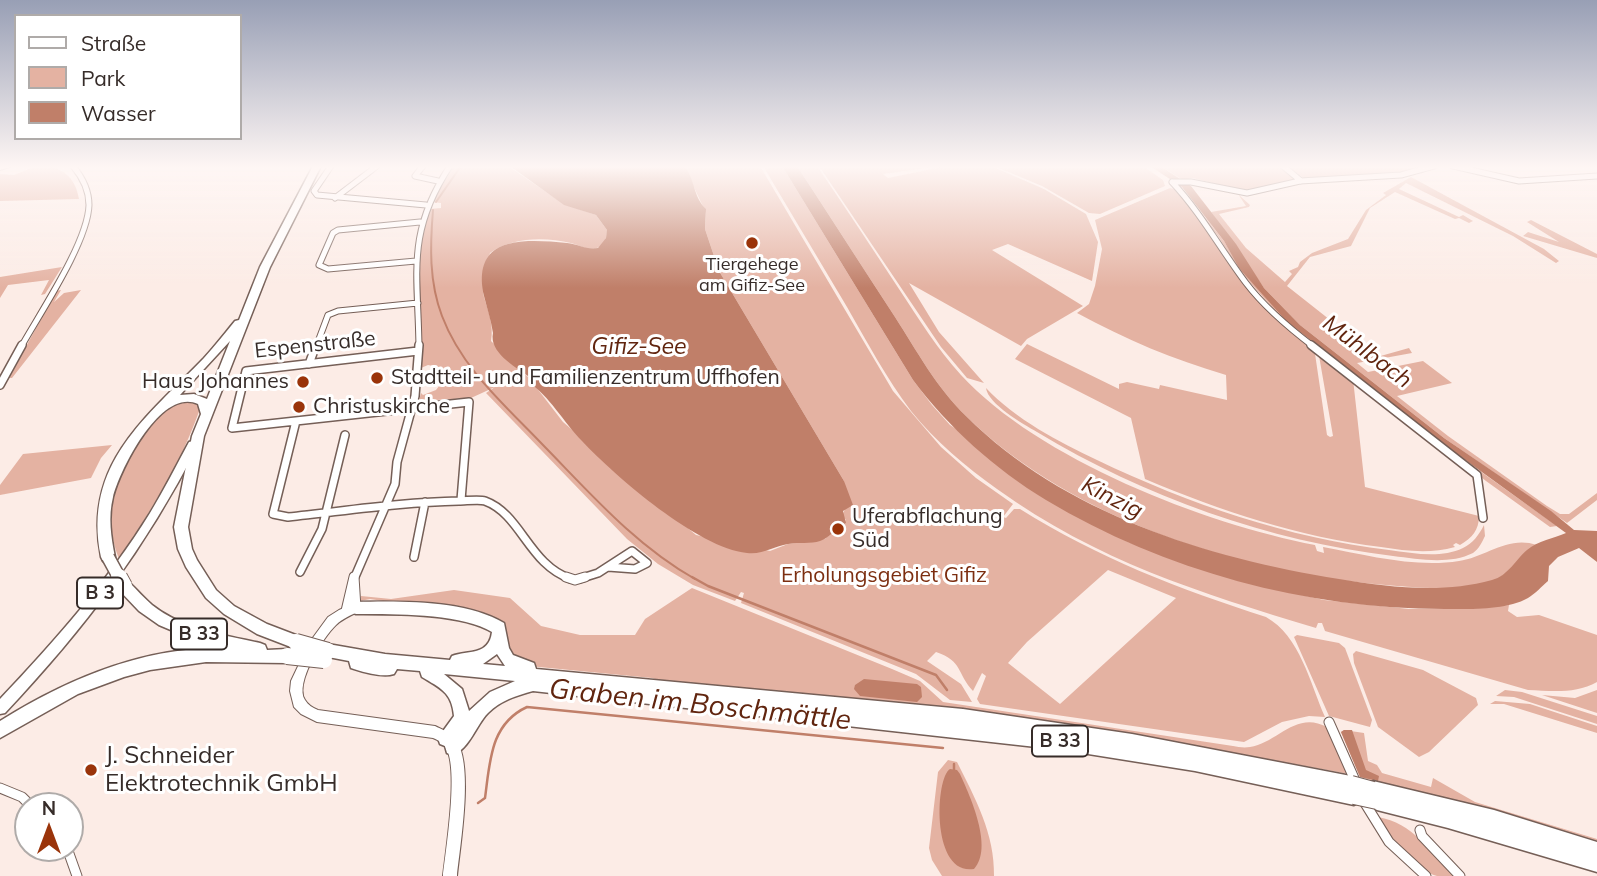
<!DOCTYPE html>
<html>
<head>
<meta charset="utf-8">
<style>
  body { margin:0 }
  #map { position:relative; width:1597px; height:876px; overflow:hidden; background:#fcece6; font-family:Mulish,sans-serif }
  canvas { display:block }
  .legend { position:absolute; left:14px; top:14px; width:228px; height:126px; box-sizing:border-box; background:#fff; border:2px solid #afaba9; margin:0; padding:9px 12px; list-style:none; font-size:21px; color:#362c29 }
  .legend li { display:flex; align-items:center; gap:14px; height:35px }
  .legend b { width:35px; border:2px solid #afaba9 }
  .north { position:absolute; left:14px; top:792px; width:70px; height:70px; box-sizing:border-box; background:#fff; border:2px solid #afaba9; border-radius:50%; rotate:0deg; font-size:19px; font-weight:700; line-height:28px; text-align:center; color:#362c29 }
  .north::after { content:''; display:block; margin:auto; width:24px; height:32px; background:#9a340a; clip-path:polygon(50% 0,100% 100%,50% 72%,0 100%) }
</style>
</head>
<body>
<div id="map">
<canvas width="1597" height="876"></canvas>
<ul class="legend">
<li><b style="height:9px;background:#fff"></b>Straße</li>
<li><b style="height:19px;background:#e4b2a2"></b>Park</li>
<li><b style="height:19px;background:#c07f69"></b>Wasser</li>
</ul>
<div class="north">N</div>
</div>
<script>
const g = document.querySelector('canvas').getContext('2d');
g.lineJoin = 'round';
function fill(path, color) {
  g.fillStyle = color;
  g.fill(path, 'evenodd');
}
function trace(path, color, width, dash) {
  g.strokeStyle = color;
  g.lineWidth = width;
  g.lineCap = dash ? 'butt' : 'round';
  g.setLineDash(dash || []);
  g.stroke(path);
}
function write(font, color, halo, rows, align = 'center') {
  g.font = font + ' Mulish,sans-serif';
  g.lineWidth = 6;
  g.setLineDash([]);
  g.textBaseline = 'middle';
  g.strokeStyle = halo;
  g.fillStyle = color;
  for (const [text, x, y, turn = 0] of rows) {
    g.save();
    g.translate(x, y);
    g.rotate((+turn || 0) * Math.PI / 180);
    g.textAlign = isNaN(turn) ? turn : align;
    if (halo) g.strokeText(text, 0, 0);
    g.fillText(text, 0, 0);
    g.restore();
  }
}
fill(new Path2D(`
  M 36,166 C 60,165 75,175 79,199 L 0,201 L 0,174 L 14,175 Z
  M 454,166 L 508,166 L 564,204 L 596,215 L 607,230 C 607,237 605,245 597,248 C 588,251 579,245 571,243 C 545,237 512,237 490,253 C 487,266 480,284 484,297 C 488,311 494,325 491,341 L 528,377 L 528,382 L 536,387 L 563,422 L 696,535 L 770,551 L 788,544 L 825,539 L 846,520 L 842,516 L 845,509 L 844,481 L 719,271 L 705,229 L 706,213 L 684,166 L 760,166 L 893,391 L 941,447 L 976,478 L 1013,504 L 1003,517 L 1006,518 L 1014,509 L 1020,509 C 1098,558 1179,589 1266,617 C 1300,636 1310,683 1325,717 L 1309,716 L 1282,722 L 1244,742 L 980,704 L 977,699 L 986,676 L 982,673 L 973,691 C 957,674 963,661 936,652 L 927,661 L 961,684 L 972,702 L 950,700 L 916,674 L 741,603 L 744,593 L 741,592 L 735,601 L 693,585 L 658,564 L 627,539 L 486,393 L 495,387 L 471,398 L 419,401 L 421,393 L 423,395 L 436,390 L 446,377 L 439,367 L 428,365 L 421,368 C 424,316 412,259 429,209 L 441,208 L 441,203 L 432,202 ZM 1108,570 L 1176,598 L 1060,704 L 1008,663 L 1027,642 Z
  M 763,166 L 782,166 L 913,380 L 932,405 L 950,425 L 1128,542 L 1244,582 L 1324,600 L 1409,609 L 1468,609 L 1509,605 L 1508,611 L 1517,617 L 1539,615 L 1597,635 L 1597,682 C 1576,694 1552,691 1528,690 L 1325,631 L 1322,623 L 1318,623 L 1316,628 C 1200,593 1097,561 997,489 C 966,467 935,441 911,411 C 887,379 867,342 847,307 C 819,260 791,213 763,166 Z
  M 797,166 L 817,166 C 845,207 872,248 899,289 C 919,319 937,349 961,375 C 1038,459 1205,524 1315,545 L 1317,551 L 1324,553 L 1323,547 C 1366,555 1415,568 1459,561 C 1486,557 1508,535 1537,545 C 1521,553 1513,571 1497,579 C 1471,592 1425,588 1397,586 C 1250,575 1073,522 966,416 C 936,387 917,351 895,317 C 862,267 830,216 797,166 Z
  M 819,166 L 940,166 L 883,174 L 888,178 L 946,166 L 991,166 L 1044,189 L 1086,214 L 1098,242 L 1092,281 L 1008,244 L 992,250 L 1083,306 L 1027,339 L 1021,346 L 909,283 L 939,332 L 984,383 L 967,378 L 941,347 Z
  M 994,166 L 1143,166 L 1163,180 L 1165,186 L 1100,214 L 1089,213 L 1042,186 Z
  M 1160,166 L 1281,166 L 1295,180 L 1245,192 L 1193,178 L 1183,180 Z
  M 1287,166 L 1427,166 L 1407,174 L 1305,179 Z
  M 1411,177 L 1544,249 L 1559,261 L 1556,263 L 1513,236 L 1406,183 L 1399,189 L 1459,217 L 1463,215 L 1473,221 L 1469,223 L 1459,218 L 1455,219 L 1395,192 L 1370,208 L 1351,246 L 1310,257 L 1287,286 L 1377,357 L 1409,348 L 1412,353 L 1357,363 L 1368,372 L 1423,361 L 1452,383 L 1397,396 L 1448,436 L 1547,506 L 1560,514 L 1569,514 L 1597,493 L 1597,500 L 1567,523 L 1444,438 L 1300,325 L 1264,288 L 1211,212 L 1246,206 L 1238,194 L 1250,205 L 1249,207 L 1219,214 L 1246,248 L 1285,282 L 1292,274 L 1289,271 L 1298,267 L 1300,262 L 1312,253 L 1348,239 L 1366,210 L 1386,195 L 1383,193 Z
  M 1177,182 L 1224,241 L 1240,268 L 1286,321 L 1470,464 L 1557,526 L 1550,527 L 1486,481 L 1286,323 L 1239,270 L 1218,236 L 1176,184 Z
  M 1170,188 L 1178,190 L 1250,291 L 1314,347 L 1327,435 L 1330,437 L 1333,436 L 1318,350 L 1353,379 L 1365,487 L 1479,516 C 1479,530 1472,538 1460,545 L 1456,543 L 1453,545 L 1455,547 C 1430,554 1406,551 1381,547 C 1299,537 1221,511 1145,479 L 1131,418 L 1015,359 L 1027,344 L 1119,389 L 1119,384 L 1127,382 L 1159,389 L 1160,385 L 1227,400 L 1226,375 C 1172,359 1127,340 1077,313 L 1089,304 L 1095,286 L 1102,249 L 1095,220 Z
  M 1531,220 L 1597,254 L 1597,258 L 1523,236 L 1528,232 L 1559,242 L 1527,222 Z
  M 62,267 L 45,294 L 41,295 L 49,280 L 8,285 L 0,298 L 0,277 Z
  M 61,290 L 54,302 L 64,293 L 81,290 L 12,378 L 9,378 L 56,291 Z
  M 986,388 C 1015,419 1059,442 1097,460 C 1189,504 1288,538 1389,550 C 1413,553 1440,559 1463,548 C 1473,543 1479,535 1484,525 L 1485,536 C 1482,542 1479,549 1473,553 C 1449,565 1418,559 1393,556 C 1268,541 1145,497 1037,432 C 1023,424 988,404 986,388 Z
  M 198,400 L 201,406 C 180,466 153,507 119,559 C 100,511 118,465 148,427 C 155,419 162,408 171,404 C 178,400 190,401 198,400 Z
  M 112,445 L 101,458 L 91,478 L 0,495 L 0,485 L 23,454 Z
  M 692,588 L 892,669 L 920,681 L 943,702 L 1233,746 C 1238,747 1244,748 1250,747 C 1277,743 1296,710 1327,727 L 1349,774 L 1162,740 L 670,684 L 652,678 L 529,666 L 509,653 L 506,629 L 499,619 L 370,599 L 360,601 L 361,596 L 391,599 L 454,590 L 510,598 L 541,626 L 580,635 L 635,635 L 645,619 Z
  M 1297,635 L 1339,643 L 1345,648 L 1372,720 L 1370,727 L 1329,716 L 1294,637 Z
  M 1356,651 L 1423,670 L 1476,698 L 1478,705 L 1429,752 L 1419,757 L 1378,727 L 1354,663 L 1353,654 Z
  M 1505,690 L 1522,692 L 1597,716 L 1597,724 L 1514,697 L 1496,696 Z
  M 1597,690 L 1597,713 L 1542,695 L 1575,698 Z
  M 1495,701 L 1530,704 L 1597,726 L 1597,733 L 1504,704 L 1490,704 Z
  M 1344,730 L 1364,733 L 1368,761 L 1377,765 L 1382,773 L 1431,787 L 1433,778 L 1475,802 L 1597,839 L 1597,845 L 1514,819 L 1360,777 L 1341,732 Z
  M 948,760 L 957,762 C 975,798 995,834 994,876 L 942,876 L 932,860 L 929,848 L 938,772 Z
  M 1378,817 C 1413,823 1430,851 1454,876 C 1449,876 1442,876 1437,876 C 1417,871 1386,835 1378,817 Z`), '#e4b2a2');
fill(new Path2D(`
  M 510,166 L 684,166 C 695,178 693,197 706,209 L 705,229 L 719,271 L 844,481 L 853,505 L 843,511 L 846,523 C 836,527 830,538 820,541 C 811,544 798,542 788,544 C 774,546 763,555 747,553 C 698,548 616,477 582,441 C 564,423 549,395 528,382 L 528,376 C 514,366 489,352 493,333 C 491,320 487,308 484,296 C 471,235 524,239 567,243 C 578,244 586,250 598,248 L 606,238 L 607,230 L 596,215 L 564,205 Z
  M 782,166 L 797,166 C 830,216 862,267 895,317 C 917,351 936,387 966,416 C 1063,513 1207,558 1339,579 C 1389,587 1442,594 1492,580 C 1508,576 1516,559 1527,550 C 1537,541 1555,538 1566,533 L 1446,446 L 1286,321 L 1239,268 L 1224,241 L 1182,187 L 1150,166 L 1160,166 L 1191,186 L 1236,244 L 1264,288 L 1300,325 L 1444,438 L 1551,511 L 1574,530 L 1597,531 L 1597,562 L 1579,548 L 1558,557 L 1549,566 L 1548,581 C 1542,586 1535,594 1528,598 C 1507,610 1473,609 1450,609 C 1310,610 1166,572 1046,500 C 995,469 949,428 913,380 Z
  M 864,679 L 917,684 L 921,687 L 922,697 L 917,702 L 860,696 L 854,689 L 855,685 Z
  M 1344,730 L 1352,730 L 1366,770 L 1379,776 L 1378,781 L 1360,777 L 1341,732 Z
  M 950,769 L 957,770 L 960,774 C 970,796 994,848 974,869 C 931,876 935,778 950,769 Z`), '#c07f69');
trace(new Path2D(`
  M 436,202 L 461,166
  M 433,210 C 430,246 429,282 442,316 C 462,369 505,405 543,445 C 591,494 635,545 695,579`), '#c07f69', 2);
trace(new Path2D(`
  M 692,577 L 708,586 L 936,675 L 947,690
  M 954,764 L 954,771
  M 478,803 L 485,798 C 490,762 490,724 527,707 L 943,748`), '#c07f69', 2.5);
const streetFar2 = new Path2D(`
  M 331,166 L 314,191 L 317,195 L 426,205
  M 423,166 L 415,176 L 438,181
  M 1283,166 L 1301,181
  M 1453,166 L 1519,181 L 1597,176
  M 1172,182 C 1201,213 1221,250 1246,283 C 1265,308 1289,328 1314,347
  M 1172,182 L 1191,182 L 1247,193 L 1300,181 L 1401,175 L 1434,166
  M 335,198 L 377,166
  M 416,261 L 328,269 L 319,265 L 333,233 L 338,230 L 420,222
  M 21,347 C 40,313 88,242 89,205 C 89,190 83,178 73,166
  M 316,347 L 328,315 L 338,311 L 418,303
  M 419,347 C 418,272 406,233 450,166`);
const streetFar1 = new Path2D(`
  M 1311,345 L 1477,475 L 1483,518
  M 418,351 L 246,371 L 232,428 L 469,402 L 461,500
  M 309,364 L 316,345
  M 0,385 L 22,345
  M 296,421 L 273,514 L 288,517 C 345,511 402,502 459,501 C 466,501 479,499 485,501 C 521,514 529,565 571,579
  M 414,557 L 425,502
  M 300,572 L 322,529 L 345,435
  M 354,576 L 354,579
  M 354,579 L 395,484 L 397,462 L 415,396 L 419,345
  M 579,579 L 598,573 L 632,551 L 647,563 L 635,569 L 608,567`);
const street = new Path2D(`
  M 354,577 L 356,608
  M 566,577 L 575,580 L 585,577
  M 346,611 L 354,577
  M 1329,722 L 1357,785
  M 0,788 L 22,797 L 31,806
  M 1363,800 L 1389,842 L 1426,876
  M 1420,830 L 1422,836 L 1460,876
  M 67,848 L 77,876`);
const secondary = new Path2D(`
  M 0,166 L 12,166 L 0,170 Z
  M 356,603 L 360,605 L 362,608 L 360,611 C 351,615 342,619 336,625 C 323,637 294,684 305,700 C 308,705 313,708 318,710 L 435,726 C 441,729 449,732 454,737 C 475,760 460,845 457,876 L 443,876 C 446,849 459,769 446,748 C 444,743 438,740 433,738 L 317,722 L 301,714 L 294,707 L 290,691 L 291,681 L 309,643 L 328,617 L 339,610 Z`);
const primary = new Path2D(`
  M 193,441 L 198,445 C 145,549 85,628 5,713 L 0,714 L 0,699 C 55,641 108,581 150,513 C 164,490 176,466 189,442 Z`);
const highway = new Path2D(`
  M 313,166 L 321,166 L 270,267 L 204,436 L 188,527 L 192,549 L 197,560 L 216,590 L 234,606 L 267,624 L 301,637 L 304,642 L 301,647 L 296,649 L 257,634 L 224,614 L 206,598 L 186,567 L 178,549 L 174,527 L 192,436 L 201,414 L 198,404 C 161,387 120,469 113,497 C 108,517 111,537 115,557 L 113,561 L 108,563 L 103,561 L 101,557 C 82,464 147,417 204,358 C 215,346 225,333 235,321 L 239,320 L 260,267 ZM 230,341 L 207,399 L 194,394 L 180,395 Z
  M 124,580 L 129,582 C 137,590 144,598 152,605 C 182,629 224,635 260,643 L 265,645 L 267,650 L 287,649 L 292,651 L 295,656 L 292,661 L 287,663 L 206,662 L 150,670 L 124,677 L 78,694 L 0,738 L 0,721 C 67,679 143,647 223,648 L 185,636 L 159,625 L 139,611 L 119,590 L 117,586 L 119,582 Z
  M 356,602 C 401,601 465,600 504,623 L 509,648 L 513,655 L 534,663 L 536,669 L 963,709 L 1132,734 L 1351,776 L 1357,778 L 1359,784 L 1357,789 L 1363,796 L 1360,802 L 1354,805 L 1195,771 L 1063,750 L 533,691 C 516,696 501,700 488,713 C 476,725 470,748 453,755 L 447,753 L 445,746 L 440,744 L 438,738 L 454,716 C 452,692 440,688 422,677 L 420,671 L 397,669 L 394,674 C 382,678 363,672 351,668 L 349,661 L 323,656 L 320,651 L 323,646 L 328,644 L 385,654 L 450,660 L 452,656 C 468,650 489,656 492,632 C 461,613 392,614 356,614 L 351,612 L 349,608 L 351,604 ZM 497,654 L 505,666 L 483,664 ZM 444,674 L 515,681 L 490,692 L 469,711 L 462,689 Z
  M 1373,781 L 1494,810 L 1597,842 L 1597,872 L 1448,828 L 1377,810 L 1371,807 L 1368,801 L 1370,797 L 1367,796 L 1364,790 L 1367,784 Z`);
trace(streetFar2, '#755f57', 7);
trace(streetFar1, '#755f57', 10);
trace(street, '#755f57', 11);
trace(secondary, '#755f57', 2);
trace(primary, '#755f57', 3);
trace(highway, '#755f57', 3);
trace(streetFar2, '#fff', 5);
trace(streetFar1, '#fff', 7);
trace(street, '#fff', 9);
fill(secondary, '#fff');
fill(primary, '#fff');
fill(highway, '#fff');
const highwayBridgeFar1 = new Path2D(`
  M 108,557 L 120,579`);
const highwayBridge = new Path2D(`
  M 119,577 L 124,586
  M 296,642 L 328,651
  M 287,656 L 324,660
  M 1351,784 L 1373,790
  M 1354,796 L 1377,801`);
trace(highwayBridgeFar1, '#755f57', 15, []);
trace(highwayBridge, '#755f57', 18, []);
trace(highwayBridgeFar1, '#fff', 12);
trace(highwayBridge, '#fff', 16);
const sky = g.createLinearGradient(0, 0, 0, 288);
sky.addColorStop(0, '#989fb5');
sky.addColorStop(0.58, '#fef6f4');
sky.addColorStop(1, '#fef6f400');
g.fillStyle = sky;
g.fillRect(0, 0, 1597, 288);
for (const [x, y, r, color] of [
  [752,243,7,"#9a340a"],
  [377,378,7,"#9a340a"],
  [303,382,7,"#9a340a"],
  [299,407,7,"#9a340a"],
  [838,529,7,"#9a340a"],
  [91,770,7,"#9a340a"]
]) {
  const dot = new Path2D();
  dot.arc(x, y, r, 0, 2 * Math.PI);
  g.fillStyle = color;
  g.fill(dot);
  trace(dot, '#fff', 2.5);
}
write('18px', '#362c29', '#fff', [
  ["Tiergehege",752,265],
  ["am Gifiz-See",752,286]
]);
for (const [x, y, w] of [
  [100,593,46],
  [199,634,56],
  [1060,741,56]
]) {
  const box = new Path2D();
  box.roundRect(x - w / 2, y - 15.5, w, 31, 5);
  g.fillStyle = '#fff';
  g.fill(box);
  trace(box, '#362c29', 2);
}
write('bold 19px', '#362c29', null, [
  ["B 3",100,593],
  ["B 33",199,634],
  ["B 33",1060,741]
]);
write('21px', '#362c29', '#fff', [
  ["Espenstraße",315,345,-6]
]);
write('21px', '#362c29', '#fff', [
  ["Stadtteil- und Familienzentrum Uffhofen",391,378],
  ["Haus Johannes",289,382,"right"],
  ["Christuskirche",313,407],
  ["Uferabflachung",852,517],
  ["Süd",852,541]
], 'left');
write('21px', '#7c2e10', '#fff', [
  ["Erholungsgebiet Gifiz",884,576]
]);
write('italic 23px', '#61250f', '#fff', [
  ["Gifiz-See",639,347],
  ["Mühlbach",1367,352,37],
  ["Kinzig",1112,498,27]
]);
write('24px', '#362c29', '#fff', [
  ["J. Schneider",105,756],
  ["Elektrotechnik GmbH",105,784]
], 'left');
write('italic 28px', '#61250f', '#fff', [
  ["Graben im Boschmättle",700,705,6]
]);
</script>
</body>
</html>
